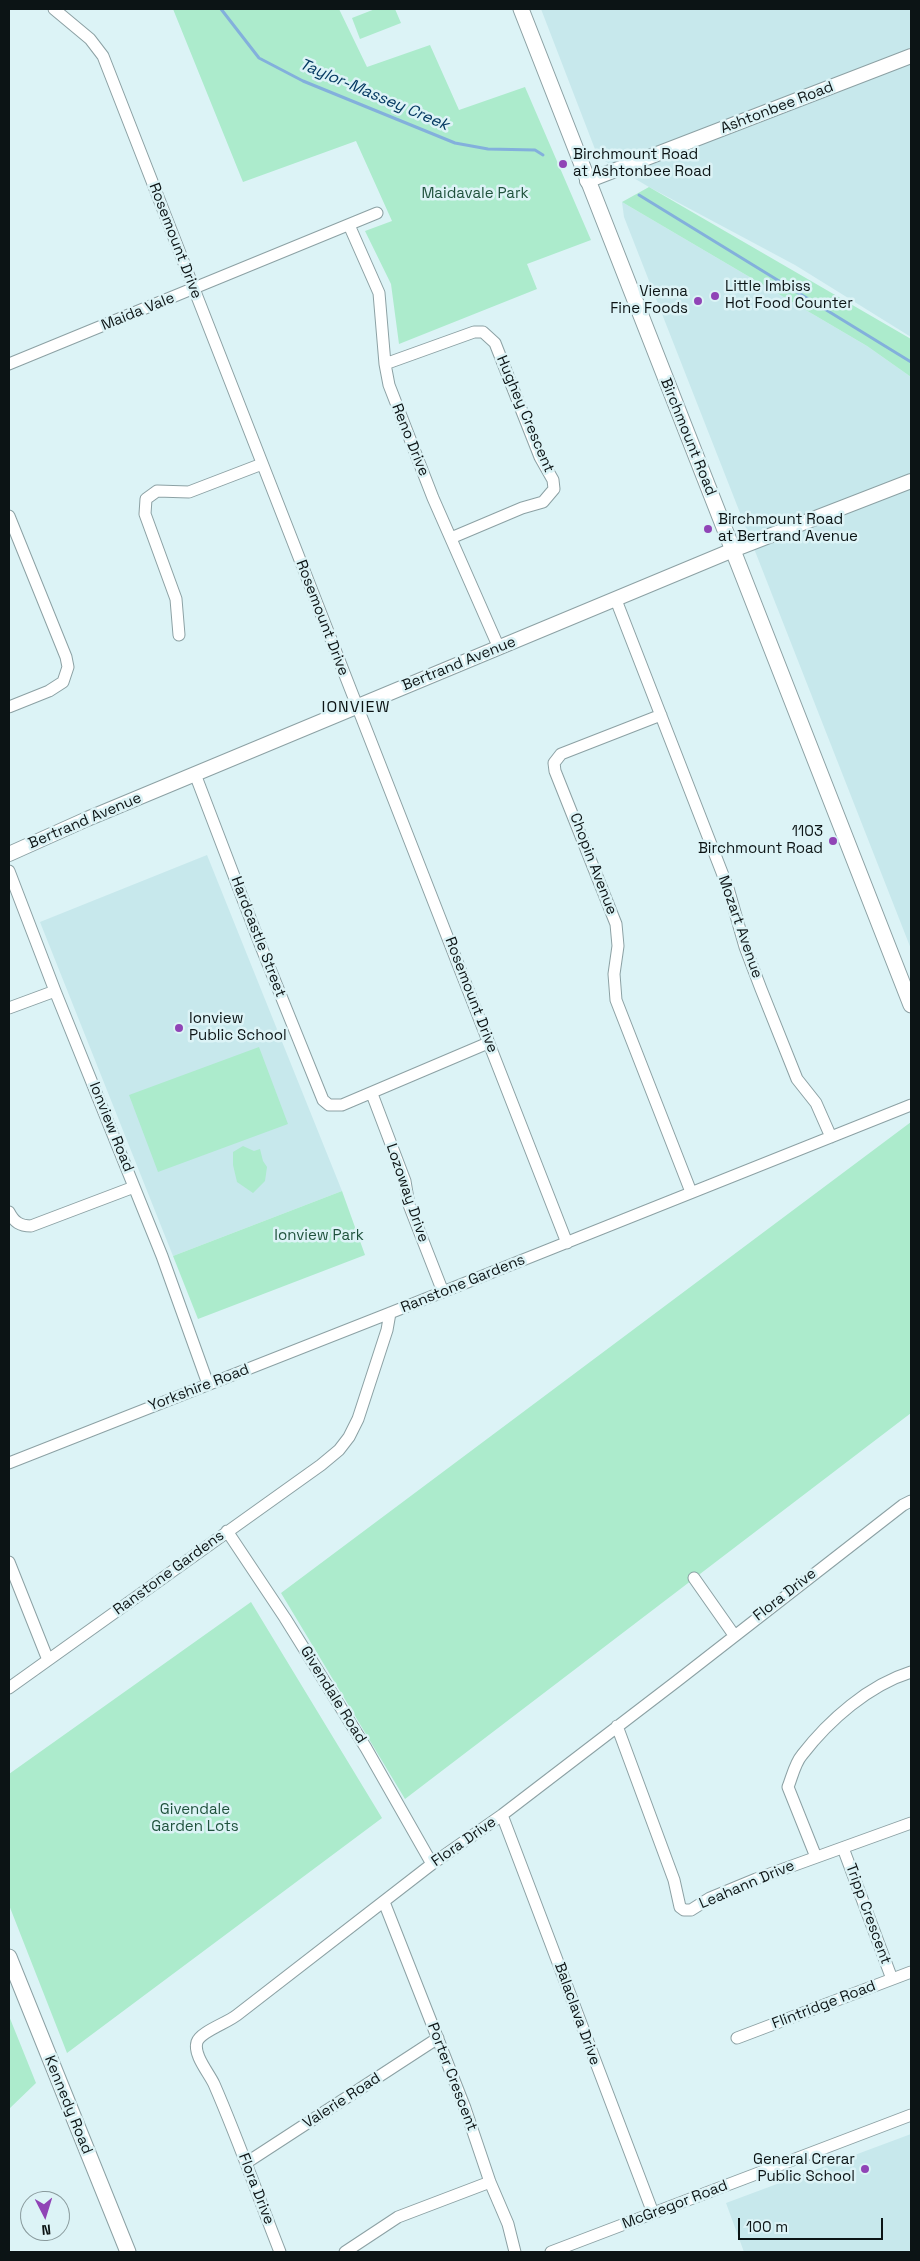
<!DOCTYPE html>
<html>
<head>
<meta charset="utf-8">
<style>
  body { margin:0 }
  #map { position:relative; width:920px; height:2261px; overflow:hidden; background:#dcf3f6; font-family:"Space Grotesk",sans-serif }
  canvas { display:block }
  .frame { position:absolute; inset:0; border:10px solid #0c1415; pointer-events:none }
  .north { position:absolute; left:20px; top:2191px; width:50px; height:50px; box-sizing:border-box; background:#dcf3f6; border:1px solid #899a9c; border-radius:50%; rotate:175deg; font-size:14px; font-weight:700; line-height:20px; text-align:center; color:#0c1415 }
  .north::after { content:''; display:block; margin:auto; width:18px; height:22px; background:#9044b6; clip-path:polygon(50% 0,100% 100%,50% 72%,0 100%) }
  .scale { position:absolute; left:738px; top:2218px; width:145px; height:22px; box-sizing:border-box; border:2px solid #0c1415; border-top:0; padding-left:6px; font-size:15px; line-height:18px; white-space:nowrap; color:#0c1415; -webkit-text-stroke:4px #dcf3f6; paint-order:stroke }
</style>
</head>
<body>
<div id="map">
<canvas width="920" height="2261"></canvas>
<div class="frame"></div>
<div class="north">N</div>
<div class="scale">100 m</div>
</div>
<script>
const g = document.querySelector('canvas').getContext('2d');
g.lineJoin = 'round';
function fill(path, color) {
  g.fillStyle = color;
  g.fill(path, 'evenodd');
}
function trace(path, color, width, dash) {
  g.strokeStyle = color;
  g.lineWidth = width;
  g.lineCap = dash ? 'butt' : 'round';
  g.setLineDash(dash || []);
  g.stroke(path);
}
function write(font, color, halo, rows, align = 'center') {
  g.font = font + ' "Space Grotesk",sans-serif';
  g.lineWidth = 5;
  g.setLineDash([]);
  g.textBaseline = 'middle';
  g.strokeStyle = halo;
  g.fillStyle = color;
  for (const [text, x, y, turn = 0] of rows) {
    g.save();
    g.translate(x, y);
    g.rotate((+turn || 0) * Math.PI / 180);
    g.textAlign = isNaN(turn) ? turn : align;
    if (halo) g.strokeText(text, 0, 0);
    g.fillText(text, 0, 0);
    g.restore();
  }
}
fill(new Path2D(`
  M 541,9 L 911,9 L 911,337 L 795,265 L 649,187 L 598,157 Z
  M 622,202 L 867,346 L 911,377 L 911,949 L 624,217 Z
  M 207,855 L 342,1191 L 173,1256 L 40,922 Z
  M 911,2134 L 911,2252 L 744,2252 L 726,2203 Z`), '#c7e8ec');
fill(new Path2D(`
  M 173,9 L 339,9 L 367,67 L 430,45 L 459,110 L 525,87 L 591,240 L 527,264 L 537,289 L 399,344 L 391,284 L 365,231 L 392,221 L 356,141 L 243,182 Z
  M 375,9 L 395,9 L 401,23 L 360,39 L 352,18 Z
  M 649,187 L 911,339 L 911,377 L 867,346 L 622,202 Z
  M 259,1047 L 288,1124 L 158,1172 L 129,1095 Z
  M 911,1122 L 911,1413 L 405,1799 L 281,1593 Z
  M 243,1146 L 254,1151 L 260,1149 L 263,1161 L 267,1167 L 265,1181 L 253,1193 L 237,1182 L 233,1165 L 233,1152 Z
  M 342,1191 L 365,1255 L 198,1319 L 173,1256 Z
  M 251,1602 L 382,1818 L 67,2053 L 9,1905 L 9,1774 Z
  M 9,2016 L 36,2083 L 9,2109 Z`), '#acebcc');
trace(new Path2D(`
  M 221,9 L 259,58 L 303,81 L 455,143 L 488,149 L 535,150 L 543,155
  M 639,195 L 911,362`), '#83b0dc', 3);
const minor = new Path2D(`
  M 54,9 L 90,39 L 103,56 L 567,1243
  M 349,225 L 379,293 L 385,364 L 389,385 L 433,498 L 499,648
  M 9,364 L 377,213
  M 385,364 L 474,332 L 483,332 L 495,343 L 540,457 L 553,480 L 554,489 L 543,502 L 522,508 L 451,538
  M 9,516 L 66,657 L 68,667 L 63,682 L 49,691 L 9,707
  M 616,600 L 728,888 L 745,947 L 761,989 L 797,1079 L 816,1103 L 831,1137
  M 179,635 L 176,599 L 145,514 L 146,499 L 157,491 L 189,492 L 262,464
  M 661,715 L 561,754 L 554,763 L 555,771 L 616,924 L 618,946 L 614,974 L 616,1000 L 691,1192
  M 195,774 L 260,944 L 323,1100 L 329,1105 L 342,1105 L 488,1043
  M 9,871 L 55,991 L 162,1256 L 208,1384
  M 9,1008 L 55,991
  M 372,1094 L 405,1181 L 409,1205 L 443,1292
  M 9,1212 C 14,1222 20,1226 31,1226 L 134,1187
  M 9,1463 L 390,1313 L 911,1105
  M 227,1531 L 285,1618 L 366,1748 L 432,1864
  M 9,1562 L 48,1660
  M 694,1578 L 734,1635
  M 9,1688 L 321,1465 L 339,1450 L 349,1437 L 358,1419 L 387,1330 L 390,1313
  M 617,1726 L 674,1880 L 680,1907 L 684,1910 L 691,1910 L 710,1898 L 756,1879 L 911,1823
  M 502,1815 L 653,2213
  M 843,1848 L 892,1979
  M 816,1857 L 788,1787 C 792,1777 795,1763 802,1755 C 829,1720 869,1685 911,1672
  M 384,1902 L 465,2108 L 490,2182 L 508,2224 L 515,2252
  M 737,2038 L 911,1972
  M 246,2163 L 438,2038
  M 280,2252 C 258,2196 238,2139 214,2084 C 209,2073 193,2055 197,2042 C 200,2032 227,2023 237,2015 L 432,1864 L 502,1815 L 677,1681 L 903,1505 L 911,1501
  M 345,2252 L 398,2217 L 490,2182
  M 551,2252 L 911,2115`);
const tertiary = new Path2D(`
  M 587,181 L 911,56
  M 9,854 L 87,819 L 733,550 L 911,481`);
const secondary = new Path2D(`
  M 521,9 L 911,1005
  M 9,1957 L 128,2252`);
trace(minor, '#8ca1a4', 13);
trace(tertiary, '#8ca1a4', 16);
trace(secondary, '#8ca1a4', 17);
trace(minor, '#fff', 11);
trace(tertiary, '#fff', 14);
trace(secondary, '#fff', 15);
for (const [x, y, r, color] of [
  [563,164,5,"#9044b6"],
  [715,296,5,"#9044b6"],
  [698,301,5,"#9044b6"],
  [708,529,5,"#9044b6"],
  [833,841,5,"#9044b6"],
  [179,1028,5,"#9044b6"],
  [865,2169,5,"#9044b6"]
]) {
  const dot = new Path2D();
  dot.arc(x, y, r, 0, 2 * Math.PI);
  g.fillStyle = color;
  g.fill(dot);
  trace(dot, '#dcf3f6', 2);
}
write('15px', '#0c1415', '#dcf3f6', [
  ["Ashtonbee Road",777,108,-21],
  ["Rosemount Drive",175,241,69],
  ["Maida Vale",138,312,-22],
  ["Hughey Crescent",525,414,67],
  ["Birchmount Road",688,437,68],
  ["Reno Drive",410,440,68],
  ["Rosemount Drive",322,618,69],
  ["Bertrand Avenue",459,664,-22],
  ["Bertrand Avenue",85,821,-23],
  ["Chopin Avenue",593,864,69],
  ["Mozart Avenue",740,927,71],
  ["Hardcastle Street",258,937,69],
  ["Rosemount Drive",471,995,69],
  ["Ionview Road",111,1127,68],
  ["Lozoway Drive",407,1193,71],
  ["Ranstone Gardens",463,1284,-22],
  ["Yorkshire Road",199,1388,-21],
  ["Ranstone Gardens",169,1573,-36],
  ["Flora Drive",785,1595,-38],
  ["Givendale Road",333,1695,58],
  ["Flora Drive",464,1842,-35],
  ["Leahann Drive",747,1885,-23],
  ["Tripp Crescent",868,1914,70],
  ["Flintridge Road",824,2005,-21],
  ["Balaclava Drive",577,2014,70],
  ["Porter Crescent",452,2077,69],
  ["Valerie Road",342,2101,-33],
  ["Kennedy Road",68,2105,68],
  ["Flora Drive",256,2189,69],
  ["McGregor Road",675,2205,-21]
]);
write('15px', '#0c1415', '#dcf3f6', [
  ["Birchmount Road",573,155],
  ["at Ashtonbee Road",573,172],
  ["Little Imbiss",725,287],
  ["Hot Food Counter",725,304],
  ["Vienna",688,292,"right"],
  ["Fine Foods",688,309,"right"],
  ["Birchmount Road",718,520],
  ["at Bertrand Avenue",718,537],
  ["1103",823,832,"right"],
  ["Birchmount Road",823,849,"right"],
  ["Ionview",189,1019],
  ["Public School",189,1036],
  ["General Crerar",855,2160,"right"],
  ["Public School",855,2177,"right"]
], 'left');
write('15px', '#20523d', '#dcf3f6', [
  ["Maidavale Park",475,194],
  ["Ionview Park",319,1236],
  ["Givendale",195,1810],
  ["Garden Lots",195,1827]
]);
write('italic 16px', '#053962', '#dcf3f6', [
  ["Taylor-Massey Creek",374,95,23]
]);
g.letterSpacing = '1px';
write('16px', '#0c1415', '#dcf3f6', [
  ["IONVIEW",356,708]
]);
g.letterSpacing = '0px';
</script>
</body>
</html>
